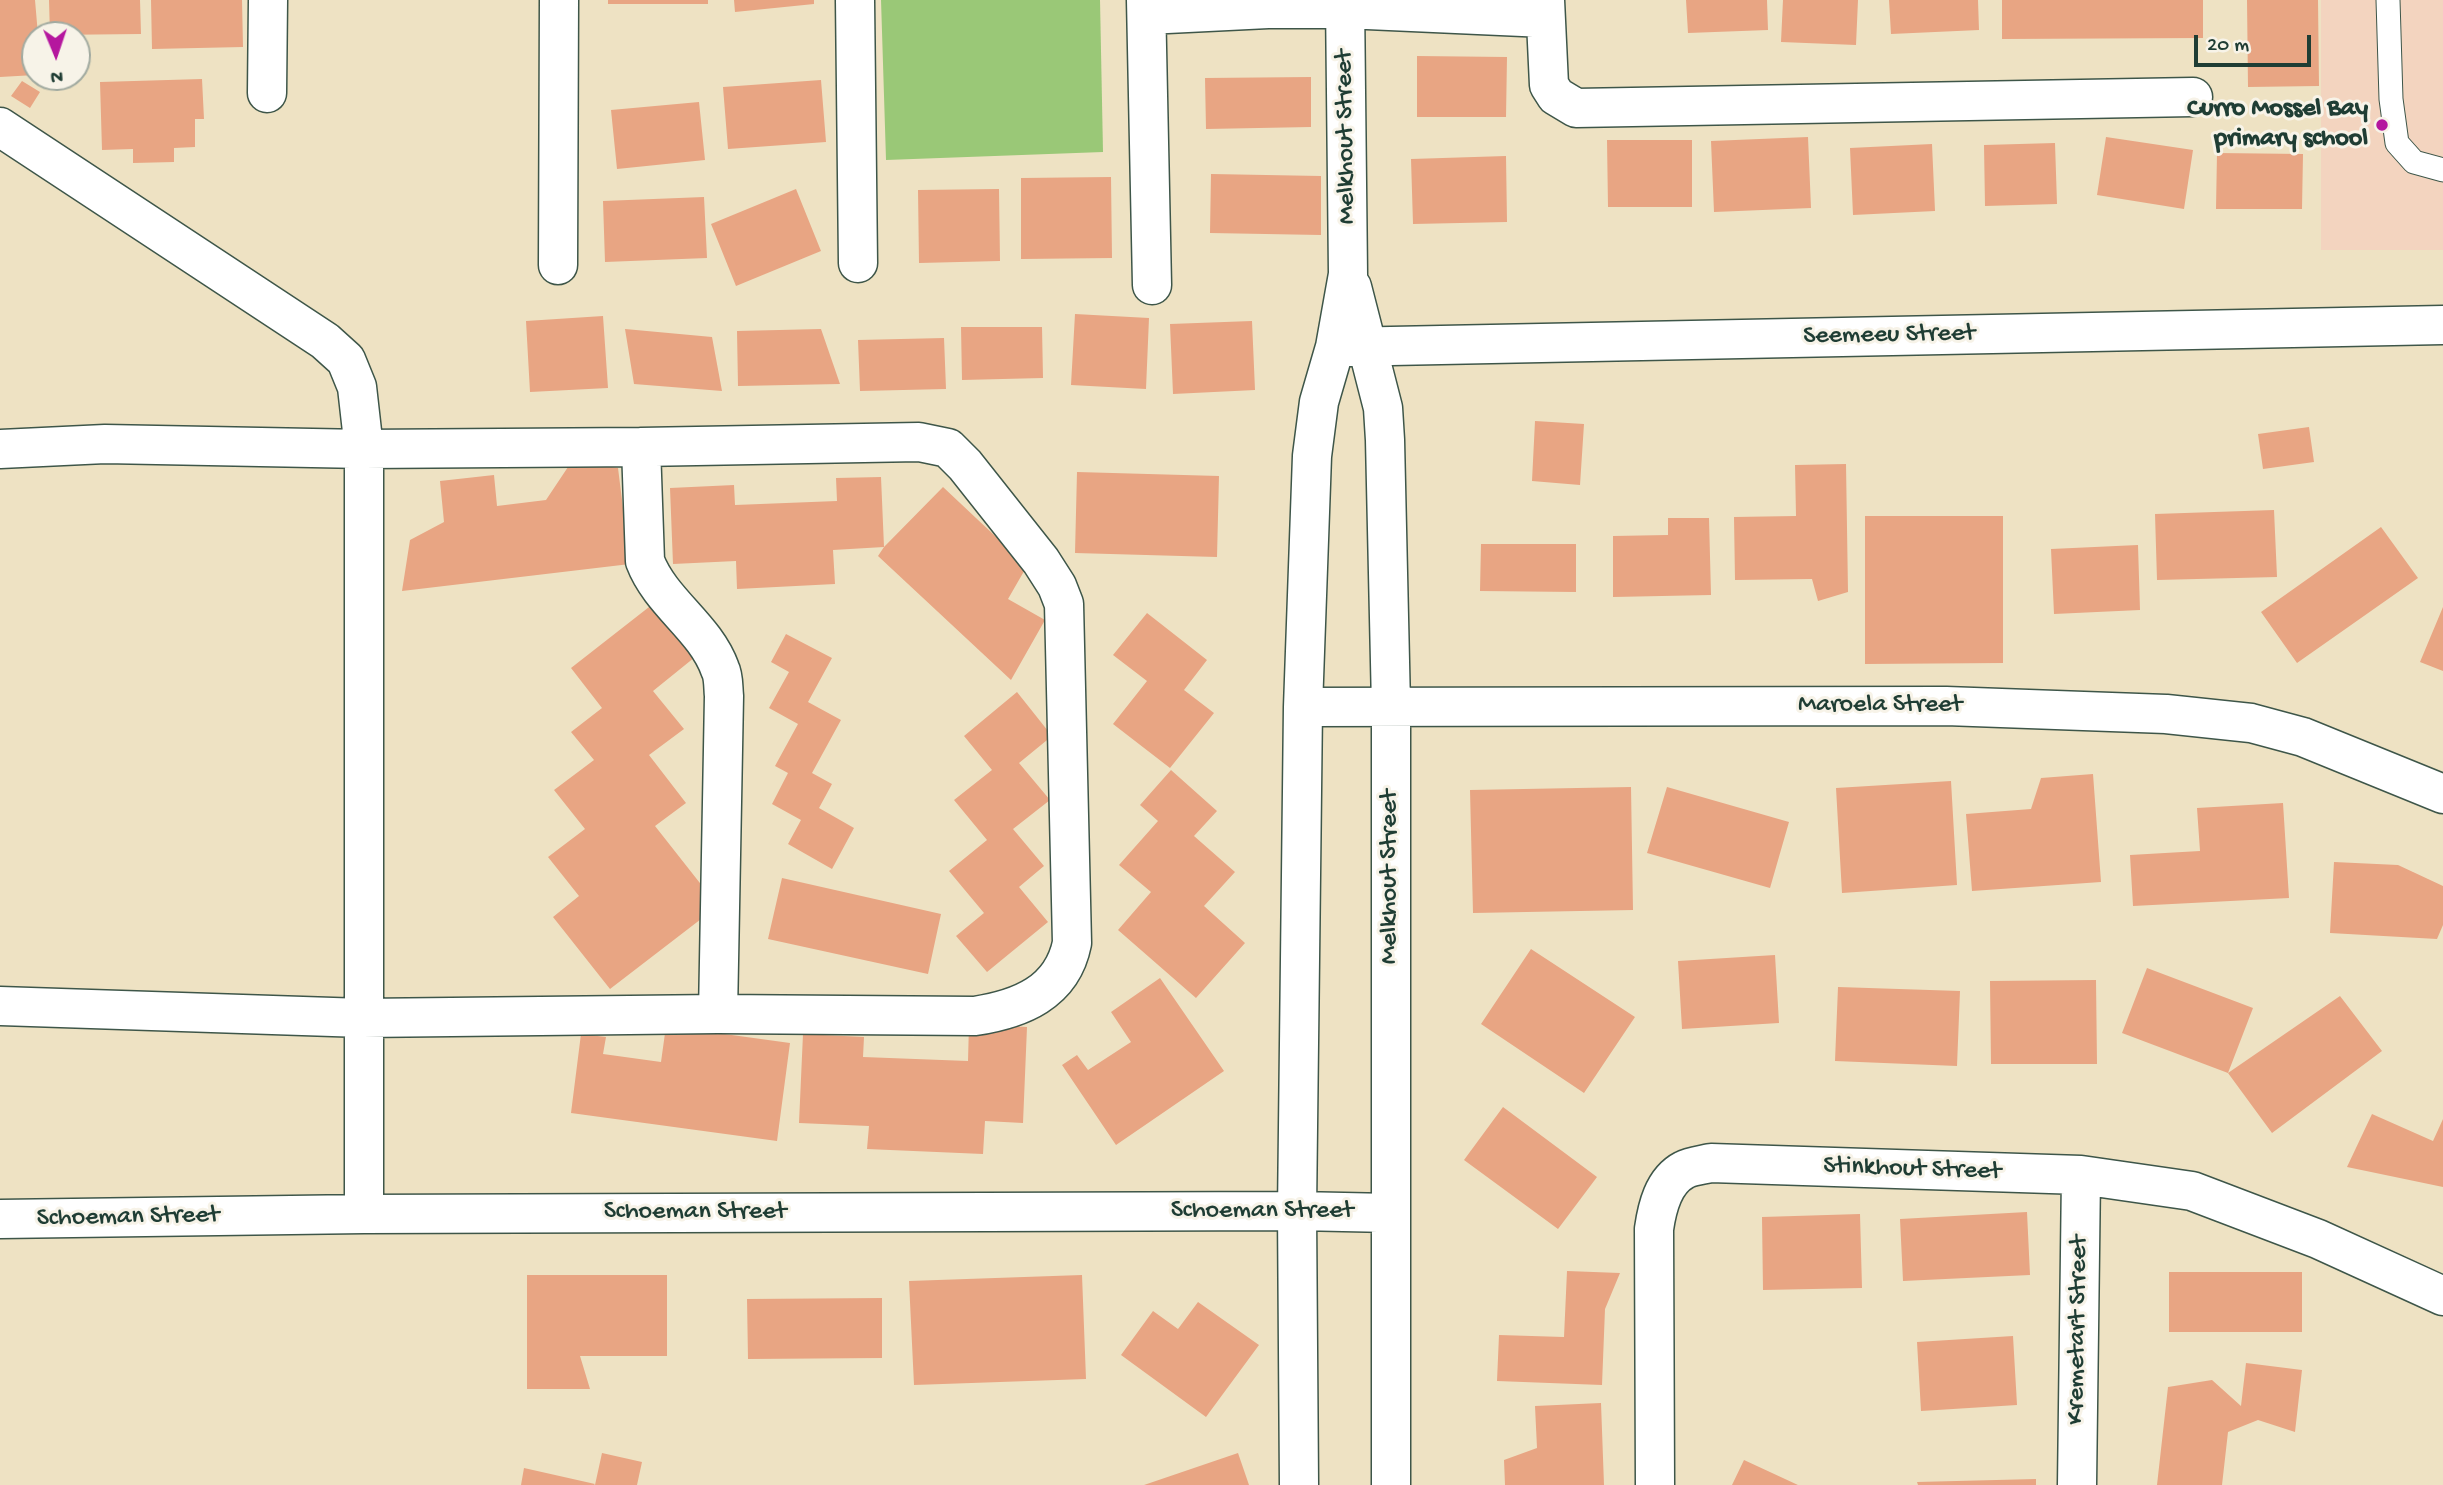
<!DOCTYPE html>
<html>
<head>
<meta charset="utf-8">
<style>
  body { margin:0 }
  #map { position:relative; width:2443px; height:1485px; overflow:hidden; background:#eee2c3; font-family:"Gochi Hand",sans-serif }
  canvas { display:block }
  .north { position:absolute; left:21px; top:21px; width:70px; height:70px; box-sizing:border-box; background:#f7f3e8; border:2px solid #a1aaa0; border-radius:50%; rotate:178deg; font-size:19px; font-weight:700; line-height:28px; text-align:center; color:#1f3d34 }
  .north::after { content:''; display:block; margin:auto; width:24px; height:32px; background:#b5179e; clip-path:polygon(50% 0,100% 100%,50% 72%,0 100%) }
  .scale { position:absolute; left:2194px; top:35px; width:117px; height:32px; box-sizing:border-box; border:4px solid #1f3d34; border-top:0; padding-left:9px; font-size:21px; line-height:24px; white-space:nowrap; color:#1f3d34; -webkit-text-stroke:5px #f7f3e8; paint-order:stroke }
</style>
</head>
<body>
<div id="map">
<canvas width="2443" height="1485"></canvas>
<div class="north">N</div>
<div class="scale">20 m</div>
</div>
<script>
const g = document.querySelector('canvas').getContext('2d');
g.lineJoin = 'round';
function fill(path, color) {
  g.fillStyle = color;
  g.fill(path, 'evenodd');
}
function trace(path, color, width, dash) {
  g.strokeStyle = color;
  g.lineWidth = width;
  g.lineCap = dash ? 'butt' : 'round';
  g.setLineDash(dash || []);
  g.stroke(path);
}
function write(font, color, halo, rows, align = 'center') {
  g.font = font + ' "Gochi Hand",sans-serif';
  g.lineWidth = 6;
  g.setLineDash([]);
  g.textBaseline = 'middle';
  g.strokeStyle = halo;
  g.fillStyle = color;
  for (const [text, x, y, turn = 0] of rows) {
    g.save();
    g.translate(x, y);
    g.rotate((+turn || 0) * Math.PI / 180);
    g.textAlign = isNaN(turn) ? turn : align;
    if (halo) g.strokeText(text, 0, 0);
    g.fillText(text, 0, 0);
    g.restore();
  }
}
fill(new Path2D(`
  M 2321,0 L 2443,0 L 2443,250 L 2321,250 Z`), '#f3d4bf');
fill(new Path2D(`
  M 881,0 L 1100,0 L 1103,152 L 886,160 Z`), '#9ac877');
fill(new Path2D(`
  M 0,0 L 35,0 L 38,35 L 35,35 L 35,75 L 0,77 Z
  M 49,0 L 140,0 L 141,34 L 50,35 Z
  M 151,0 L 242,0 L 243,47 L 152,49 Z
  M 608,0 L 708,0 L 708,4 L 608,4 Z
  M 734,0 L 814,0 L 814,4 L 735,12 Z
  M 1686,0 L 1767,0 L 1768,30 L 1688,33 Z
  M 1783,0 L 1858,0 L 1856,45 L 1781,42 Z
  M 1889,0 L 1978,0 L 1979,30 L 1891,34 Z
  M 2002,0 L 2203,0 L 2203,38 L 2002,39 Z
  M 2247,0 L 2318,0 L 2319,86 L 2248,87 Z
  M 1417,56 L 1507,57 L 1506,117 L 1417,117 Z
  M 1311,77 L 1311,127 L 1206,129 L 1205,78 Z
  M 202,79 L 204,119 L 195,119 L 195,147 L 174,148 L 174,162 L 133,163 L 133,149 L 102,150 L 100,82 Z
  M 821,80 L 826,142 L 728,149 L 723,87 Z
  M 22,81 L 40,92 L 30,108 L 11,96 Z
  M 699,102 L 705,160 L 617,169 L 611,110 Z
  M 1808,137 L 1811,208 L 1714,212 L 1711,141 Z
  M 2106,137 L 2193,150 L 2184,209 L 2097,195 Z
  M 1607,140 L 1692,140 L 1692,207 L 1608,207 Z
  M 2055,143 L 2057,204 L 1985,206 L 1984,145 Z
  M 1932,144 L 1935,211 L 1853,215 L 1850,148 Z
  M 2217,153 L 2303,154 L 2302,209 L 2216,209 Z
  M 1506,156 L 1507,222 L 1413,224 L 1411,159 Z
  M 1211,174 L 1321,176 L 1321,235 L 1210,233 Z
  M 1111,177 L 1112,258 L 1021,259 L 1021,178 Z
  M 796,189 L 821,251 L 736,286 L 711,224 Z
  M 999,189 L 1000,261 L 919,263 L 918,190 Z
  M 704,197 L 707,258 L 605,262 L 603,201 Z
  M 1075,314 L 1149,318 L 1146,389 L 1071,385 Z
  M 603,316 L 608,388 L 530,392 L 526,321 Z
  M 1252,321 L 1255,390 L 1173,394 L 1170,324 Z
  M 961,327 L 1042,327 L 1043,378 L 962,380 Z
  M 625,329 L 712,337 L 722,391 L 634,384 Z
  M 821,329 L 840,384 L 738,386 L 737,331 Z
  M 944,338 L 946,389 L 860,391 L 858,340 Z
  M 1535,421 L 1584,424 L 1580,485 L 1532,481 Z
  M 2309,427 L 2314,462 L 2263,469 L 2258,434 Z
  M 572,461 L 618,468 L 630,564 L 402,591 L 410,540 L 444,522 L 440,481 L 494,475 L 497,506 L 546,500 Z
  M 1846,464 L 1848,592 L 1818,601 L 1812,579 L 1735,580 L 1734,517 L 1796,516 L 1795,465 Z
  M 1077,472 L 1219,476 L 1217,557 L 1075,553 Z
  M 881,477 L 884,547 L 943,487 L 1027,566 L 1008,599 L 1045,620 L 1011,680 L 878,556 L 884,547 L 833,550 L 835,584 L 737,589 L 736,561 L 673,564 L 670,488 L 734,485 L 735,505 L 837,501 L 836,478 Z
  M 2274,510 L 2277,577 L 2157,580 L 2155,514 Z
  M 1865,516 L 2003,516 L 2003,663 L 1865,664 Z
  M 1668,518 L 1709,518 L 1711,595 L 1613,597 L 1613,536 L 1668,535 Z
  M 2381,527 L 2418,578 L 2297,663 L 2261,612 Z
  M 1481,544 L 1576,544 L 1576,592 L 1480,591 Z
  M 2138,545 L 2140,610 L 2054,614 L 2051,549 Z
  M 658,600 L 700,653 L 653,691 L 684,729 L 649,755 L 686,803 L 655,826 L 718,906 L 610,989 L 553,917 L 579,896 L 548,857 L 585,829 L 554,790 L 594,760 L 571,732 L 602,708 L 571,668 Z
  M 2443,607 L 2443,671 L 2420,662 Z
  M 1147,613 L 1207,660 L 1184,690 L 1214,713 L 1170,768 L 1113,724 L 1147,681 L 1113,655 Z
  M 786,634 L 832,658 L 808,702 L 841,720 L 812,773 L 832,784 L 819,808 L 854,828 L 832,869 L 788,844 L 801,820 L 772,804 L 788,773 L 775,766 L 798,724 L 769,708 L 789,672 L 771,662 Z
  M 1017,692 L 1052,736 L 1019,763 L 1050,800 L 1013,829 L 1044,866 L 1019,887 L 1048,922 L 987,972 L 956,936 L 984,913 L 949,871 L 987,840 L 954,800 L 992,770 L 964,736 Z
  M 1171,770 L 1217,811 L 1194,836 L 1235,872 L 1204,906 L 1245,943 L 1196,998 L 1118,930 L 1151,892 L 1119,865 L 1158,821 L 1140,805 Z
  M 2093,774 L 2101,882 L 1972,891 L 1966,814 L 2031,809 L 2041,778 Z
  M 1951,781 L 1957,885 L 1842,893 L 1836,788 Z
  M 1631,787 L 1633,910 L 1473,913 L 1470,790 Z
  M 1667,787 L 1789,822 L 1770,888 L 1647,853 Z
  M 2283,803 L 2289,898 L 2133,906 L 2130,855 L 2200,851 L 2197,808 Z
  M 2334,862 L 2398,865 L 2443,886 L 2443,925 L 2437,939 L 2330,933 Z
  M 782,878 L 941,914 L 928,974 L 768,939 Z
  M 1531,949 L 1635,1017 L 1584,1093 L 1481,1024 Z
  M 1775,955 L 1779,1023 L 1682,1029 L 1678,961 Z
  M 2147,968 L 2253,1008 L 2228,1073 L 2122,1033 Z
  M 1160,978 L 1224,1071 L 1116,1145 L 1062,1065 L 1077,1055 L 1088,1070 L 1131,1042 L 1111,1012 Z
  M 2096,980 L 2097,1064 L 1991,1064 L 1990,981 Z
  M 1838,987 L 1960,991 L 1957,1066 L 1835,1061 Z
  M 2340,996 L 2382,1051 L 2272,1133 L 2228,1073 Z
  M 969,1024 L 1027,1027 L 1023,1123 L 985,1121 L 983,1154 L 867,1149 L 869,1126 L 799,1123 L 803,1034 L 864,1037 L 863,1057 L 968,1061 Z
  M 666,1026 L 790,1043 L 777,1141 L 571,1113 L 581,1034 L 606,1037 L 603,1054 L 661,1062 Z
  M 1503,1107 L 1597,1177 L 1558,1229 L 1464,1160 Z
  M 2372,1114 L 2433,1141 L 2443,1119 L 2443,1187 L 2347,1167 Z
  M 2027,1212 L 2030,1275 L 1903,1281 L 1900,1219 Z
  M 1860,1214 L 1862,1288 L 1763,1290 L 1762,1217 Z
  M 1567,1271 L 1620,1273 L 1605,1309 L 1602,1385 L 1497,1381 L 1499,1335 L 1564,1337 Z
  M 2169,1272 L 2302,1272 L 2302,1332 L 2169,1332 Z
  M 527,1275 L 667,1275 L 667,1356 L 580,1356 L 590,1389 L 527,1389 Z
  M 1082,1275 L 1086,1379 L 914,1385 L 909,1281 Z
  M 882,1298 L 882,1358 L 748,1359 L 747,1299 Z
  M 1198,1302 L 1259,1345 L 1206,1417 L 1121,1355 L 1153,1311 L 1178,1329 Z
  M 2013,1336 L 2017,1405 L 1921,1411 L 1917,1342 Z
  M 2246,1363 L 2302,1370 L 2295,1432 L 2258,1420 L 2228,1432 L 2222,1485 L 2157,1485 L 2168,1387 L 2212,1380 L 2241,1406 Z
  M 1601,1403 L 1604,1485 L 1505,1485 L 1504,1460 L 1537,1448 L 1535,1406 Z
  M 602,1453 L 642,1462 L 637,1485 L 595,1485 Z
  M 1238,1453 L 1249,1485 L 1144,1485 Z
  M 1744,1460 L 1798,1485 L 1732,1485 Z
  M 524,1468 L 595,1484 L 594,1485 L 521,1485 Z
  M 2036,1479 L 2036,1485 L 1918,1485 L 1917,1482 Z`), '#e8a583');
const service = new Path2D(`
  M 2388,0 L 2391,99 L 2397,143 L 2414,162 L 2443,170`);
const minor = new Path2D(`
  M 855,0 L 858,263
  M 1146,0 L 1152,285
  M 1545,0 L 1549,85 L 1556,96 L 1576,108 L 2193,97
  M 1147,15 L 1268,9 L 1345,9 L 1545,18
  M 267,93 L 268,0
  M 0,127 L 325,341 L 346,360 L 357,387 L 364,449 L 364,1214
  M 558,265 L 559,0
  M 1352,287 L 1383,408 L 1385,440 L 1391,706 L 1391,1485
  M 1341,347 L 2443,325
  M 641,447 L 645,561 C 661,603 705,627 720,669 C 724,677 723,687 724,696 L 718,1014
  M 0,449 L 105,444 L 364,449 L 641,447 L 919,442 L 948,448 L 965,465 L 1041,561 L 1057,586 L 1064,604 L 1072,943 C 1062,993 1020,1009 975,1016 L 718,1014 L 363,1018 L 0,1006
  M 1303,707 L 1946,706 L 2166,714 L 2251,723 L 2303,737 L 2443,794
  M 0,1219 L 364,1214 L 1297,1211 L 1390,1213
  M 1299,1485 L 1297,1211 L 1303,707 L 1312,456 L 1319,402 L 1335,347 L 1348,274 L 1345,0
  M 1655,1485 L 1654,1229 C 1657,1208 1663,1181 1684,1170 C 1691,1166 1703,1165 1711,1163 L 2081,1175 L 2192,1191 L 2318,1239 L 2443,1296
  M 2077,1485 L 2081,1175`);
trace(service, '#3e5649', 25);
trace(minor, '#3e5649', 41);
trace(service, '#fff', 23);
trace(minor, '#fff', 38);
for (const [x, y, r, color] of [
  [2382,125,7,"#b5179e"]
]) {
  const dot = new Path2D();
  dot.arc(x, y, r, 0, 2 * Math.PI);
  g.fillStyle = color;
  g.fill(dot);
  trace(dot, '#f7f3e8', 2.5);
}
write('bold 26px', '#1f3d34', '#f7f3e8', [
  ["Curro Mossel Bay",2368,110],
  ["primary school",2368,140]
], 'right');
write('26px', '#1f3d34', '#f7f3e8', [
  ["Melkhout Street",1347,137,-91],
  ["Seemeeu Street",1889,336,-1],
  ["Maroela Street",1880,706],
  ["Melkhout Street",1391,877,-90],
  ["Stinkhout Street",1912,1170,2],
  ["Schoeman Street",1262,1212],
  ["Schoeman Street",695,1213],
  ["Schoeman Street",128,1218,-1],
  ["Kremetart Street",2079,1330,-89]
]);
</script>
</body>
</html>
